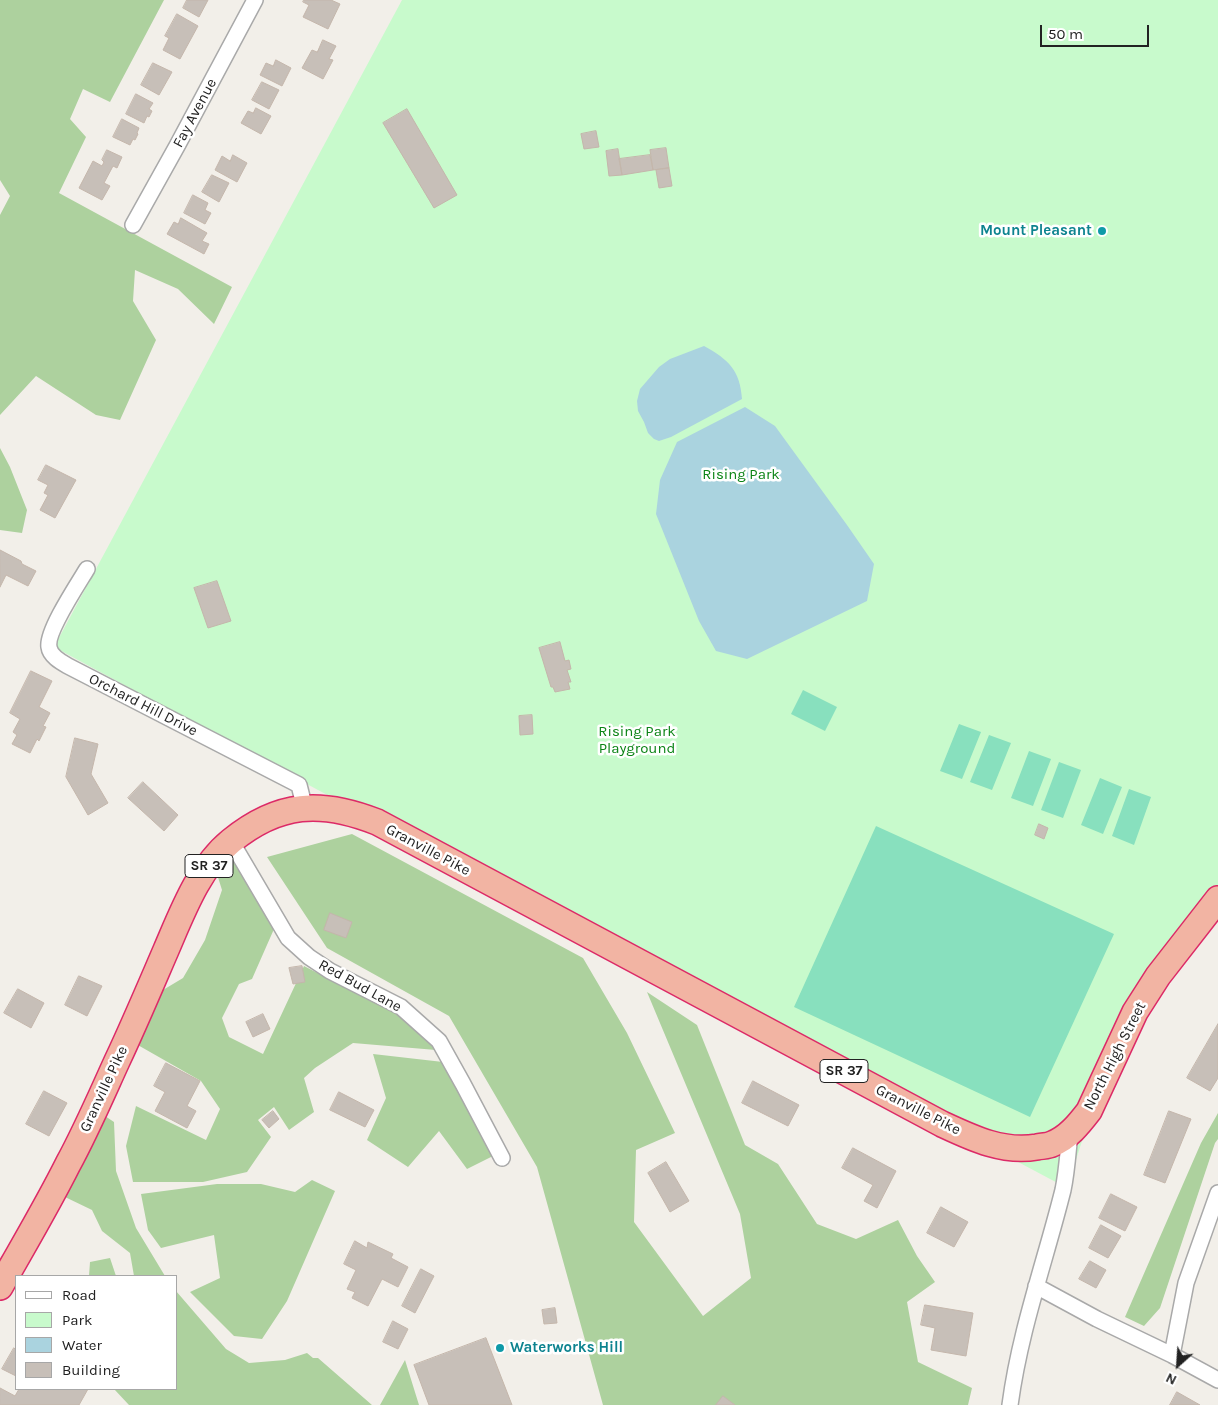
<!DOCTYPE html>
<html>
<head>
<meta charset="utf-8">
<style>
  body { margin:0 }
  #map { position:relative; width:1218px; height:1405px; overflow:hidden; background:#f2efe9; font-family:Karla,sans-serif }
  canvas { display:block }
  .legend { position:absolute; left:15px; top:1275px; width:162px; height:115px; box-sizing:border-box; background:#fff; border:1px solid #a7a7a7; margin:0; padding:6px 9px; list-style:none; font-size:15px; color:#222 }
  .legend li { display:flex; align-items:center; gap:10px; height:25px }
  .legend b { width:25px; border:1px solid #a7a7a7 }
  .north { position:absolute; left:1153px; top:1340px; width:50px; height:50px; -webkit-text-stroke:4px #fff; paint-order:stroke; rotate:206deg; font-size:14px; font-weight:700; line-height:20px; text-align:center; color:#222 }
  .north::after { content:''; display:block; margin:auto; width:18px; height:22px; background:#222; clip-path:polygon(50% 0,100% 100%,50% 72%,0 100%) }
  .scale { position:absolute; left:1040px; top:25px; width:109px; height:22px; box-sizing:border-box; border:2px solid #222; border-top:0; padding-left:6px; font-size:15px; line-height:18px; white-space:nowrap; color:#222; -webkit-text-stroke:4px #fff; paint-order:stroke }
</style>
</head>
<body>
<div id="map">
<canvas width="1218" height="1405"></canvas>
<ul class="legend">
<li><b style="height:6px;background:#fff"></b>Road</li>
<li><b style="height:14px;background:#c8facc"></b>Park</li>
<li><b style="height:14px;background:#aad3df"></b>Water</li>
<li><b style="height:14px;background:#c7bfb8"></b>Building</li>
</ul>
<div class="north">N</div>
<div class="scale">50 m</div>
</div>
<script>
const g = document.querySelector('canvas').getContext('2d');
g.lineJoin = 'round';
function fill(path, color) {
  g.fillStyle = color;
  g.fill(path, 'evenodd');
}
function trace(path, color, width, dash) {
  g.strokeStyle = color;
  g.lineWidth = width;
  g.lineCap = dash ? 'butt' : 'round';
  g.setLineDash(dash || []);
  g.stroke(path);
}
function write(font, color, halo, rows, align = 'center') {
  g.font = font + ' Karla,sans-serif';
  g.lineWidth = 5;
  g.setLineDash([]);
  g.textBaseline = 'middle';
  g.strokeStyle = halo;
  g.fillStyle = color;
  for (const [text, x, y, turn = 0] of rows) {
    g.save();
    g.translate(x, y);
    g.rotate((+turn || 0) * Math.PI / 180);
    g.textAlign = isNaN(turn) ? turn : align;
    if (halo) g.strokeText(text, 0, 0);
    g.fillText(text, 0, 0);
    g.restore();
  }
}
fill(new Path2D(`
  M 0,0 L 164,0 L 110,102 L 83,89 L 70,119 L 86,137 L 59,193 L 232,287 L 214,324 L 178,289 L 135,270 L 133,301 L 156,340 L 120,420 L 96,415 L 36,376 L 0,415 L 0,215 L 10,196 L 0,180 Z
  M 0,448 L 10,467 L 27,510 L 22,533 L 0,530 Z
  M 352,834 L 583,958 L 627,1033 L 675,1133 L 636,1150 L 634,1222 L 703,1316 L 751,1278 L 740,1214 L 647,992 L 697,1025 L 745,1145 L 778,1164 L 817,1224 L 856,1239 L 898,1220 L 917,1256 L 935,1282 L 907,1302 L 918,1362 L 972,1388 L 968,1405 L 603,1405 L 537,1167 L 449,1016 L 327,948 L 267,857 Z
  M 236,857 L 274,929 L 252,979 L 239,984 L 222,1018 L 229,1037 L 263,1054 L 304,966 L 416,1024 L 436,1050 L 353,1043 L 315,1068 L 304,1078 L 314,1112 L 289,1130 L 274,1107 L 258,1120 L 271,1137 L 247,1172 L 203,1182 L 133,1182 L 126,1146 L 136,1106 L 206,1140 L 220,1109 L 201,1081 L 136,1044 L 158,993 L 183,978 L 205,940 L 222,890 L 216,871 Z
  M 373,1054 L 443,1062 L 493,1156 L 467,1169 L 439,1131 L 408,1167 L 367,1140 L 386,1098 Z
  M 1218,1113 L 1218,1139 L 1215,1143 L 1160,1308 L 1144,1326 L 1125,1317 L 1201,1143 Z
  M 105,1116 L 114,1122 L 116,1171 L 136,1228 L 165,1276 L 134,1276 L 130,1253 L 102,1231 L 92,1210 L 65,1197 Z
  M 312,1180 L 335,1191 L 287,1301 L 262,1339 L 234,1336 L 190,1292 L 220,1278 L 214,1235 L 161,1248 L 148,1230 L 141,1194 L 217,1184 L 261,1184 L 295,1192 Z
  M 110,1258 L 116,1276 L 89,1276 L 90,1262 Z
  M 176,1291 L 226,1349 L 249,1363 L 285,1360 L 307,1353 L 313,1358 L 318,1358 L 372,1405 L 129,1405 L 114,1389 L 176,1389 Z
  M 405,1360 L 419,1405 L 380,1405 Z`), '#add19e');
fill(new Path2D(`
  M 402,0 L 1218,0 L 1218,899 L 1097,1094 L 1067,1188 L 318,790 L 54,647 Z`), '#c8facc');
fill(new Path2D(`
  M 803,690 L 837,707 L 825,731 L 791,714 Z
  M 959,724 L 981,732 L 962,779 L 940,771 Z
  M 989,735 L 1011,743 L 992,790 L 970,782 Z
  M 1029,751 L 1051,759 L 1033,806 L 1011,798 Z
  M 1059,762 L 1081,770 L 1063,818 L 1041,810 Z
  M 1100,778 L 1122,787 L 1103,834 L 1081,825 Z
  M 1129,789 L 1151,797 L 1134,845 L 1112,836 Z
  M 876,826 L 1114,934 L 1030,1117 L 794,1007 Z`), '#88e0be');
fill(new Path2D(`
  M 704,346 C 729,360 740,370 742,399 L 671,437 L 659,441 L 654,439 L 648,433 L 644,422 L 638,411 L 637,401 L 640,389 L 659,367 L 670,359 Z
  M 745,407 L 775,426 L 847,525 L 874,564 L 867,601 L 747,659 L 716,651 L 699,621 L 656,514 L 660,480 L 677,442 Z`), '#aad3df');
const building = new Path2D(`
  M 187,0 L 208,0 L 199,17 L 183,8 Z
  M 304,0 L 331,0 L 340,4 L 328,29 L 303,17 L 309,5 L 303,2 Z
  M 177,14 L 198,26 L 180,59 L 163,50 L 169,38 L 165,36 Z
  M 323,40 L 336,46 L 329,59 L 333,60 L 323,79 L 302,68 L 312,50 L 317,52 Z
  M 276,60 L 291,68 L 282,86 L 260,75 L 266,63 L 273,66 Z
  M 153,63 L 172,72 L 159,95 L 141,85 Z
  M 262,82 L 279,90 L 269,109 L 252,100 Z
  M 136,94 L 153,103 L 149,109 L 152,111 L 149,117 L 147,116 L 144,123 L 126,114 Z
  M 256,108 L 271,116 L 261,134 L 241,123 L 248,111 L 253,113 Z
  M 407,109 L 457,195 L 434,208 L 383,123 Z
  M 122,119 L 139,128 L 137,133 L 138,134 L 135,140 L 133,139 L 130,145 L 113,137 Z
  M 596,131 L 599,147 L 584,149 L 581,134 Z
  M 666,148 L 669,168 L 653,170 L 650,150 Z
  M 618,149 L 622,175 L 609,176 L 606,151 Z
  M 107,150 L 122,157 L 117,168 L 113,166 L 104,183 L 110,186 L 102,200 L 79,188 L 93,161 L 102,166 L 104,162 L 102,160 Z
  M 233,155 L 247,163 L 237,182 L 215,170 L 222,156 L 230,161 Z
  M 650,155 L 653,170 L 622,175 L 619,159 Z
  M 669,168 L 672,186 L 659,188 L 656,170 Z
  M 212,175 L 229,183 L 219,202 L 202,192 Z
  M 193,195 L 208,203 L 205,210 L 211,213 L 205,224 L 184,213 Z
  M 181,218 L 207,233 L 202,241 L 209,244 L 204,254 L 167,234 L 174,222 L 178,224 Z
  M 46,465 L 76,480 L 55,518 L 40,510 L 48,495 L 44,493 L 48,485 L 38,480 Z
  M 0,550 L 21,561 L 22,564 L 36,571 L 28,586 L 6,575 L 0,587 Z
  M 217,581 L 231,621 L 208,628 L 194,588 Z
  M 560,642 L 565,661 L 569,660 L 571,669 L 567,670 L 571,682 L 568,682 L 570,689 L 555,692 L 553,687 L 551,687 L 539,648 Z
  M 31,671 L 52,681 L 39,707 L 50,713 L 43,726 L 46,727 L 39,741 L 37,739 L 30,753 L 12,744 L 17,735 L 13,732 L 20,719 L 10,713 Z
  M 532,715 L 533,734 L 520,735 L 519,716 Z
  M 75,738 L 98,744 L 91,774 L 108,803 L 88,815 L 66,777 Z
  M 143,782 L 178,815 L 164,831 L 128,798 Z
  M 1039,824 L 1048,828 L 1044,839 L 1035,835 Z
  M 330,913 L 352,922 L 346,938 L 324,930 Z
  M 302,966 L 305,982 L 293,984 L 289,968 Z
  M 79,976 L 102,986 L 87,1016 L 65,1005 Z
  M 18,989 L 44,1003 L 31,1028 L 4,1013 Z
  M 263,1014 L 270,1029 L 253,1037 L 246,1022 Z
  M 1218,1024 L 1218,1078 L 1210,1091 L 1187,1078 Z
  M 166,1063 L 200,1081 L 187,1106 L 196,1111 L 187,1128 L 155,1111 L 165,1092 L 154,1086 Z
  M 753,1081 L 799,1105 L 788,1126 L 742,1103 Z
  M 44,1091 L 67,1103 L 49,1136 L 26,1124 Z
  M 339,1092 L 374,1110 L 365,1127 L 330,1110 Z
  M 273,1111 L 279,1119 L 269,1128 L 262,1120 Z
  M 1169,1111 L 1191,1119 L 1165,1183 L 1144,1175 Z
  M 853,1148 L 896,1171 L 877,1208 L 864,1201 L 873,1185 L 842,1168 Z
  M 666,1162 L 689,1201 L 670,1212 L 648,1173 Z
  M 1111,1194 L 1137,1207 L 1125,1231 L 1099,1218 Z
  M 941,1207 L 968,1222 L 954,1247 L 927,1233 Z
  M 1101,1225 L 1121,1236 L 1108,1258 L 1089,1248 Z
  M 355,1241 L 367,1248 L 368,1242 L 393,1254 L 391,1258 L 408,1267 L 398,1287 L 382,1279 L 368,1306 L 352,1298 L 355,1292 L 347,1289 L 356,1270 L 344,1264 Z
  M 1090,1261 L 1106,1270 L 1096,1288 L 1079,1279 Z
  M 421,1269 L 434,1276 L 415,1313 L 402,1306 Z
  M 925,1305 L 973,1313 L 966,1356 L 931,1350 L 935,1328 L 921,1325 Z
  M 555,1308 L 557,1323 L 544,1324 L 542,1310 Z
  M 393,1321 L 408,1329 L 398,1349 L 383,1342 Z
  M 486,1338 L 512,1405 L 429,1405 L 414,1365 Z
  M 14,1348 L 16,1350 L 16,1376 L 2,1369 Z
  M 0,1388 L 15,1396 L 19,1389 L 88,1389 L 79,1405 L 0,1405 Z
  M 1177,1392 L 1200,1405 L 1170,1405 Z
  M 723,1396 L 735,1405 L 716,1405 Z`);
fill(building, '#c7bfb8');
trace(building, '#c4b6ab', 1);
const minor = new Path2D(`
  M 133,225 L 177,146 L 255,0
  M 87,569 C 78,584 46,632 49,647 C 50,656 61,662 68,666 L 299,785 L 305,809
  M 231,841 L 288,938 L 309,957 L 330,971 L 401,1007 L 439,1041 L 463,1084 L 502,1158
  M 1036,1286 L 1097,1319 L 1172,1355 L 1218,1380
  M 1172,1355 L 1186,1283 L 1218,1193
  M 1010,1405 C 1020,1330 1045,1262 1063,1190 C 1067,1171 1068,1151 1070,1133`);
const trunk = new Path2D(`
  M 0,1287 C 23,1246 47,1206 68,1164 C 86,1131 101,1096 117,1061 C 134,1025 150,987 166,950 C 182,913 199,867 231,841 C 279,802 321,800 377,822 L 942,1124 C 972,1138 1003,1153 1037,1147 C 1042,1146 1048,1146 1052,1144 C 1068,1138 1079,1124 1089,1111 L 1135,1012 L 1158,976 L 1218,899`);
trace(minor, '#a9a9a9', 18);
trace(trunk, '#dc2a67', 28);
trace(minor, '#fff', 15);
trace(trunk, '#f2b4a3', 25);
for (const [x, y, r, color] of [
  [1102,231,5,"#0f9aa8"],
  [500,1348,5,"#0f9aa8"]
]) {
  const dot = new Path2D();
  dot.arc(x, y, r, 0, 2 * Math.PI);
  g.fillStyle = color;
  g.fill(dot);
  trace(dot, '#fff', 2);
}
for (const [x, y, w] of [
  [209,866,48],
  [844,1071,48]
]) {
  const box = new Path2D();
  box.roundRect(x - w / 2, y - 11.5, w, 23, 4);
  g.fillStyle = '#fff';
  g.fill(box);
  trace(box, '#222', 1);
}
write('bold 14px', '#222', null, [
  ["SR 37",209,866],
  ["SR 37",844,1071]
]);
write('15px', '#222', '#fff', [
  ["Fay Avenue",195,113,-62],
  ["Orchard Hill Drive",143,705,27],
  ["Granville Pike",428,850,28],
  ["Red Bud Lane",360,986,29],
  ["North High Street",1115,1056,-63],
  ["Granville Pike",104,1089,-65],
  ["Granville Pike",918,1110,27]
]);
write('bold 15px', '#0d838f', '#fff', [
  ["Mount Pleasant",1092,231],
  ["Waterworks Hill",510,1348,"left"]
], 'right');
write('15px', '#0c8416', '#fff', [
  ["Rising Park",741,475],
  ["Rising Park",637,732],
  ["Playground",637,749]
]);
</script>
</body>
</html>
